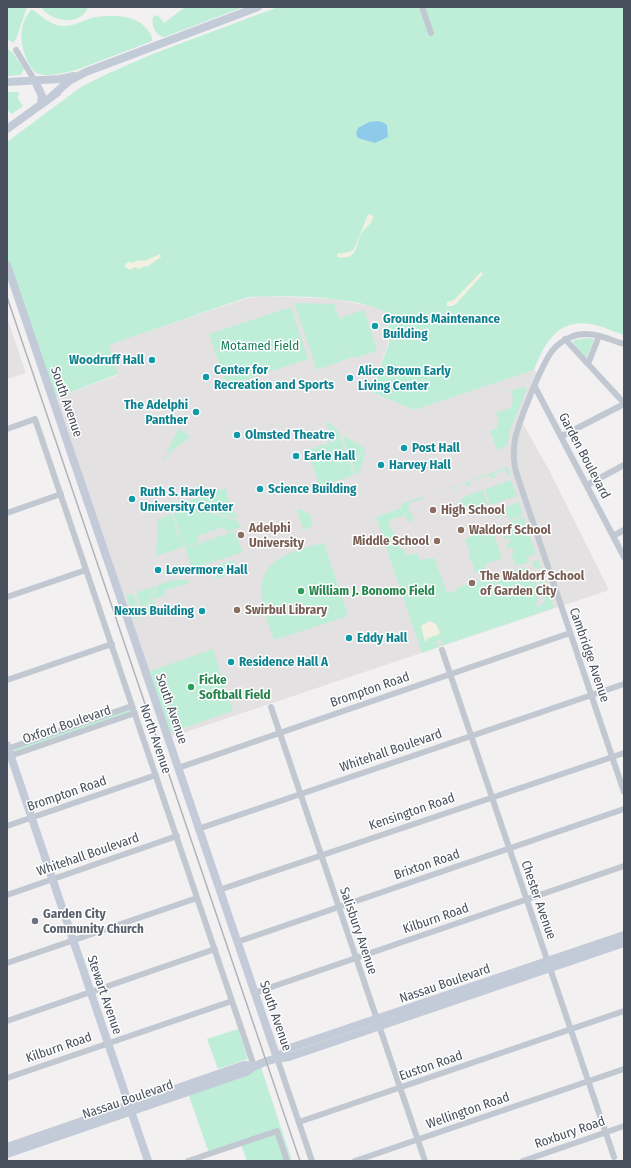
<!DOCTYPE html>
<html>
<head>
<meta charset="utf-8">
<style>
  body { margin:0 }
  #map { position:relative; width:631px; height:1168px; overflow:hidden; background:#f2f0f0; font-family:"Fira Sans Condensed",sans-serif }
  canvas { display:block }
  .frame { position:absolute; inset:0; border:8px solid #48505d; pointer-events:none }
</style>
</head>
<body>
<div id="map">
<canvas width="631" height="1168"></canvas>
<div class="frame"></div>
</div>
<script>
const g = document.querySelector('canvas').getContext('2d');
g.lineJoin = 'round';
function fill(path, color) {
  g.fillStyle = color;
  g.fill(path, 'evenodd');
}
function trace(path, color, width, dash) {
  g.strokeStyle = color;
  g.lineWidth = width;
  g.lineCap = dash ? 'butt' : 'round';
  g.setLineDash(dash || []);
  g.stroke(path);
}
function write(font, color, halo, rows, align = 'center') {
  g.font = font + ' "Fira Sans Condensed",sans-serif';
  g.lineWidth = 3;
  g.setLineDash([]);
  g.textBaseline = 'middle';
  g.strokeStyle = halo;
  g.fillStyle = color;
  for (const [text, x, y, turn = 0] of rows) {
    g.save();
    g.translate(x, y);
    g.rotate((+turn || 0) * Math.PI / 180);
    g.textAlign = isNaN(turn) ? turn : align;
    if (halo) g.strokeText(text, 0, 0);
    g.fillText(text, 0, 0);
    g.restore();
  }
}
fill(new Path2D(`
  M 263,296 L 334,299 L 377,307 L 388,313 L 388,343 L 371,392 L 414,410 L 534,370 L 540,375 L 521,420 L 549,470 L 609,590 L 168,738 L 53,399 L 118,375 L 108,345 L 248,298 Z
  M 7,318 L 26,373 L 7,379 Z`), '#e3e1e2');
fill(new Path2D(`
  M 7,7 L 27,7 L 16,39 L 13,43 L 7,39 Z
  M 41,7 L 88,7 C 81,27 51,22 41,7 Z
  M 185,7 L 244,7 L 164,37 C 155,35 151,26 153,17 L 158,15 L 164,23 Z
  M 278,7 L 624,7 L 624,335 C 614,332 602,326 591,324 C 557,319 545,343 534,370 L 414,410 L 371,392 L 389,343 L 388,313 C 356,295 285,295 248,297 L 109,345 L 118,374 L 53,399 L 7,259 L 7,142 L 81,87 L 107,74 L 155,53 Z
  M 31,10 L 33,10 C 42,16 50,25 62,26 C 73,27 81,21 91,18 C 108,14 135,14 146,28 C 149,32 153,36 152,41 L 79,69 C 68,72 51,77 39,74 C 33,72 30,66 27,60 C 20,44 18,25 31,10 Z
  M 7,48 L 13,53 L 24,69 L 21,75 L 7,76 Z
  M 7,92 L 19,92 L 18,98 L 23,106 L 12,114 L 7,110 Z
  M 294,303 L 334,304 L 339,318 L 364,310 L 377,349 L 376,351 L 355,358 L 353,357 L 350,349 L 352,357 L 317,370 Z
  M 291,307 L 308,359 L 227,386 L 209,334 Z
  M 587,338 L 594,339 L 587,357 L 585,357 L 573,343 L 574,340 Z
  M 522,387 L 527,389 L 510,430 L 507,446 L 497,450 L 490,431 L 498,428 L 497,424 L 499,423 L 496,413 L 512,407 L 511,403 L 514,401 L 511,392 L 507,392 Z
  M 329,422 L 339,432 L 341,438 L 328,442 L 326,435 L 330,434 L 326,423 Z
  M 179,428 L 190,437 L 166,455 L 167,459 L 163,460 Z
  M 346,437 L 366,449 L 361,452 L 358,457 L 351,462 L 343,438 Z
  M 341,439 L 354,475 L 320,486 L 307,450 Z
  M 366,452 L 359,473 L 355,474 L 352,462 L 359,458 L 362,453 Z
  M 508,467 L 510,476 L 508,476 L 505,470 L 494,474 L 495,477 L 493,479 L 490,475 L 469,482 L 470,486 L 468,487 L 465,483 L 456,486 L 458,494 L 454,487 L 427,496 Z
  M 511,480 L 517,496 L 490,505 L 485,489 Z
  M 226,488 L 229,501 L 238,519 L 182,503 Z
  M 483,490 L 488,506 L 470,512 L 462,509 L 460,502 L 463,497 Z
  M 425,496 L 423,499 L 409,503 L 409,511 L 406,513 L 412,512 L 413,521 L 408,522 L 405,514 C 402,519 394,517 390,520 L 389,526 L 396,536 L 399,548 L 406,551 L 405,556 L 417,553 L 420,560 L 434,558 L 447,593 L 455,591 L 459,587 L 524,567 C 536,576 542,591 536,605 L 539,607 L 546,600 L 540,595 L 540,582 L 537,581 L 535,577 L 541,571 L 540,569 L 533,567 L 532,563 L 538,559 L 554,608 L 441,646 L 441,639 L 437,641 L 439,647 L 422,653 L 376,517 L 402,508 L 401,504 Z
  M 172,501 L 238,521 L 241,527 L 226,532 L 224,527 L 197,536 L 199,542 L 184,547 L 170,503 Z
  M 519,502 L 523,515 L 510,520 L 506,513 L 499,516 L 498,519 L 495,511 Z
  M 300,509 L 312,516 L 310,517 L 313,525 L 304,530 L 297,510 Z
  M 172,514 L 178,532 L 176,533 L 176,535 L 179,534 L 183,547 L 156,556 L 158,519 Z
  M 524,517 L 536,554 L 527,557 L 529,562 L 516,566 L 511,554 L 514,553 L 512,548 L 508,549 L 506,545 L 510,543 L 509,538 L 504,539 L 501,530 L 511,528 L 510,522 Z
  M 488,529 L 491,536 L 494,535 L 502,559 L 486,564 L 484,569 L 474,573 L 473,570 L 475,569 L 468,554 L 470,553 L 465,539 Z
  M 236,531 L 239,541 L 238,543 L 240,544 L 243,552 L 192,569 L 185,548 L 202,542 L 203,544 L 205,544 L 204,541 L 212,539 L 213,541 L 215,541 L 214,538 L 222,535 L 223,538 L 225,537 L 224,535 Z
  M 324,543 L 347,612 L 345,617 L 274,640 C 252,579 255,558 324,543 Z
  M 233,560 L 237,571 L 216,579 L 212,567 Z
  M 173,580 L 188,580 L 189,583 L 163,591 L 166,595 L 153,599 L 156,607 L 158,606 L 159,609 L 144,614 L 158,585 Z
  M 156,586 L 143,613 L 137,595 L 138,592 Z
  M 133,594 L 142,616 L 134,619 L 126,596 Z
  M 213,649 L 233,711 L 169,733 L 148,672 Z
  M 132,707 L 134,713 L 7,756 L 7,750 Z
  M 238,1029 L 248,1059 L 218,1069 L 207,1039 Z
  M 260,1064 L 292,1161 L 247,1161 L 240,1142 L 209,1153 L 188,1093 Z`), '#bfeed8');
fill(new Path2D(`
  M 368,214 L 373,216 C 372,224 367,226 363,231 C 354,244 360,261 337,257 L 337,254 C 342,253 349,253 353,250 C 355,249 366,219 368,214 Z
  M 160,254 L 161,257 L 147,267 L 144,266 L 139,269 L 135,267 L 130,270 L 125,267 L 125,264 L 129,262 L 133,263 L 137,260 L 145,261 Z
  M 481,272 L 483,274 L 456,304 L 452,306 L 447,306 L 447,302 L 454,300 Z
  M 429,621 L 436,624 L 440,633 L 438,635 L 428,638 L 425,642 L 421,626 Z`), '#f3f0e1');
fill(new Path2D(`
  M 377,121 L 382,122 L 387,125 L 388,137 L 375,143 L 358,138 L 356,134 L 358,128 L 369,122 Z`), '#8ecaea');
trace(new Path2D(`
  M 422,7 L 431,33
  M 16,50 L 35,81
  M 565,339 L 624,403
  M 624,344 C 607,339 589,329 571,337 C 563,340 557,345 552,351 C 541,366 519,421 515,439 C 513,451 513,463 517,475 L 624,792
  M 588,364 L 599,336
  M 535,387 L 624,557
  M 7,429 L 35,419 L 254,1066
  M 562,436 L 624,404
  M 587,485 L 624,465
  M 7,513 L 61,494
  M 613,536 L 624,530
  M 7,597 L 86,570
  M 442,650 L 614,1157
  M 7,680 L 112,644
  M 271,707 L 425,1161
  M 7,749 L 132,706
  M 7,757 L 135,713
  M 178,768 L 570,633
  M 7,826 L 156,775
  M 198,829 L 624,684
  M 219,890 L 624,753
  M 7,895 L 177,836
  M 237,942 L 624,809
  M 7,963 L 197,898
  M 254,993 L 624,866
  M 7,1021 L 215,949
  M 277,1058 L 312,1161
  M 7,1078 L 232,1001
  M 299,1122 L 624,1011
  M 188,1161 L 277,1131 L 287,1161
  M 355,1161 L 624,1069
  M 523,1161 L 624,1126`), '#c1c8d1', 6);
trace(new Path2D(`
  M 35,81 L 42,96 L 41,104
  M 7,82 L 60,79 L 74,76
  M 52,96 L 69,81 L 86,72 L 258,7
  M 7,129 L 57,93
  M 7,265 L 277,1058
  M 7,745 L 148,1161
  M 277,1058 L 287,1049 L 624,935
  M 7,1147 L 244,1065 L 254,1066
  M 7,1154 L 246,1072 C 259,1062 273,1058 289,1057 L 624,943`), '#c3cad8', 8);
trace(new Path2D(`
  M 7,297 L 300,1161`), '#b2b4ba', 1.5);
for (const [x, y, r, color] of [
  [375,326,4,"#0f9aa8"],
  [152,360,4,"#0f9aa8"],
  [206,377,4,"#0f9aa8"],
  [350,378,4,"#0f9aa8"],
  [196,412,4,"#0f9aa8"],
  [237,435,4,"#0f9aa8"],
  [404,448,4,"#0f9aa8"],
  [296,456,4,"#0f9aa8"],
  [381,465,4,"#0f9aa8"],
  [260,489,4,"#0f9aa8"],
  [132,499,4,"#0f9aa8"],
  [433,510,4,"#8d6e63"],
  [461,530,4,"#8d6e63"],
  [241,535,4,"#8d6e63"],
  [437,541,4,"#8d6e63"],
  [158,570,4,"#0f9aa8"],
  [472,583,4,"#8d6e63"],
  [301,591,4,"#2e9e5b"],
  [237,610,4,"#8d6e63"],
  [202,611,4,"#0f9aa8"],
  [349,638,4,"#0f9aa8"],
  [231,662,4,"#0f9aa8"],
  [191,687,4,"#2e9e5b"],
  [35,921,4,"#6b7280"]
]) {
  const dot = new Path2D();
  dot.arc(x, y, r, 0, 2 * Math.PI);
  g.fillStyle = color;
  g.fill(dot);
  trace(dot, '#fff', 1.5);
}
write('bold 13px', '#0d838f', '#fff', [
  ["Grounds Maintenance",383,319],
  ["Building",383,334],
  ["Woodruff Hall",144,360,"right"],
  ["Center for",214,370],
  ["Recreation and Sports",214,385],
  ["Alice Brown Early",358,371],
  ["Living Center",358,386],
  ["The Adelphi",188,405,"right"],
  ["Panther",188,420,"right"],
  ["Olmsted Theatre",245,435],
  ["Post Hall",412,448],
  ["Earle Hall",304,456],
  ["Harvey Hall",389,465],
  ["Science Building",268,489],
  ["Ruth S. Harley",140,492],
  ["University Center",140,507],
  ["Levermore Hall",166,570],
  ["Nexus Building",194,611,"right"],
  ["Eddy Hall",357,638],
  ["Residence Hall A",239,662]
], 'left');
write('13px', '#197e5a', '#fff', [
  ["Motamed Field",260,346]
]);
write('13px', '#48505d', '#fff', [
  ["South Avenue",66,402,71],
  ["Garden Boulevard",584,456,62],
  ["Cambridge Avenue",589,655,71],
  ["Brompton Road",370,690,-19],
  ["South Avenue",171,709,71],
  ["Oxford Boulevard",67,725,-19],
  ["North Avenue",155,739,71],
  ["Whitehall Boulevard",391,751,-19],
  ["Brompton Road",67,794,-19],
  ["Kensington Road",412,812,-19],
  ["Whitehall Boulevard",88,855,-19],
  ["Brixton Road",427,865,-19],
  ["Chester Avenue",538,900,71],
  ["Kilburn Road",436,919,-19],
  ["Salisbury Avenue",358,931,71],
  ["Nassau Boulevard",445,984,-19],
  ["Stewart Avenue",104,995,71],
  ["South Avenue",275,1016,71],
  ["Kilburn Road",59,1048,-19],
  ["Euston Road",431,1066,-19],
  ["Nassau Boulevard",128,1100,-19],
  ["Wellington Road",468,1111,-19],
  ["Roxbury Road",570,1133,-19]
]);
write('bold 13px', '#785e54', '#fff', [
  ["High School",441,510],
  ["Adelphi",249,528],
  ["University",249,543],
  ["Waldorf School",469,530],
  ["Middle School",429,541,"right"],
  ["The Waldorf School",480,576],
  ["of Garden City",480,591],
  ["Swirbul Library",245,610]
], 'left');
write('bold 13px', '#27864d', '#fff', [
  ["William J. Bonomo Field",309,591],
  ["Ficke",199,680],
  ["Softball Field",199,695]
], 'left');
write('bold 13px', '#5b616d', '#fff', [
  ["Garden City",43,914],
  ["Community Church",43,929]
], 'left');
</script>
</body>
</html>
